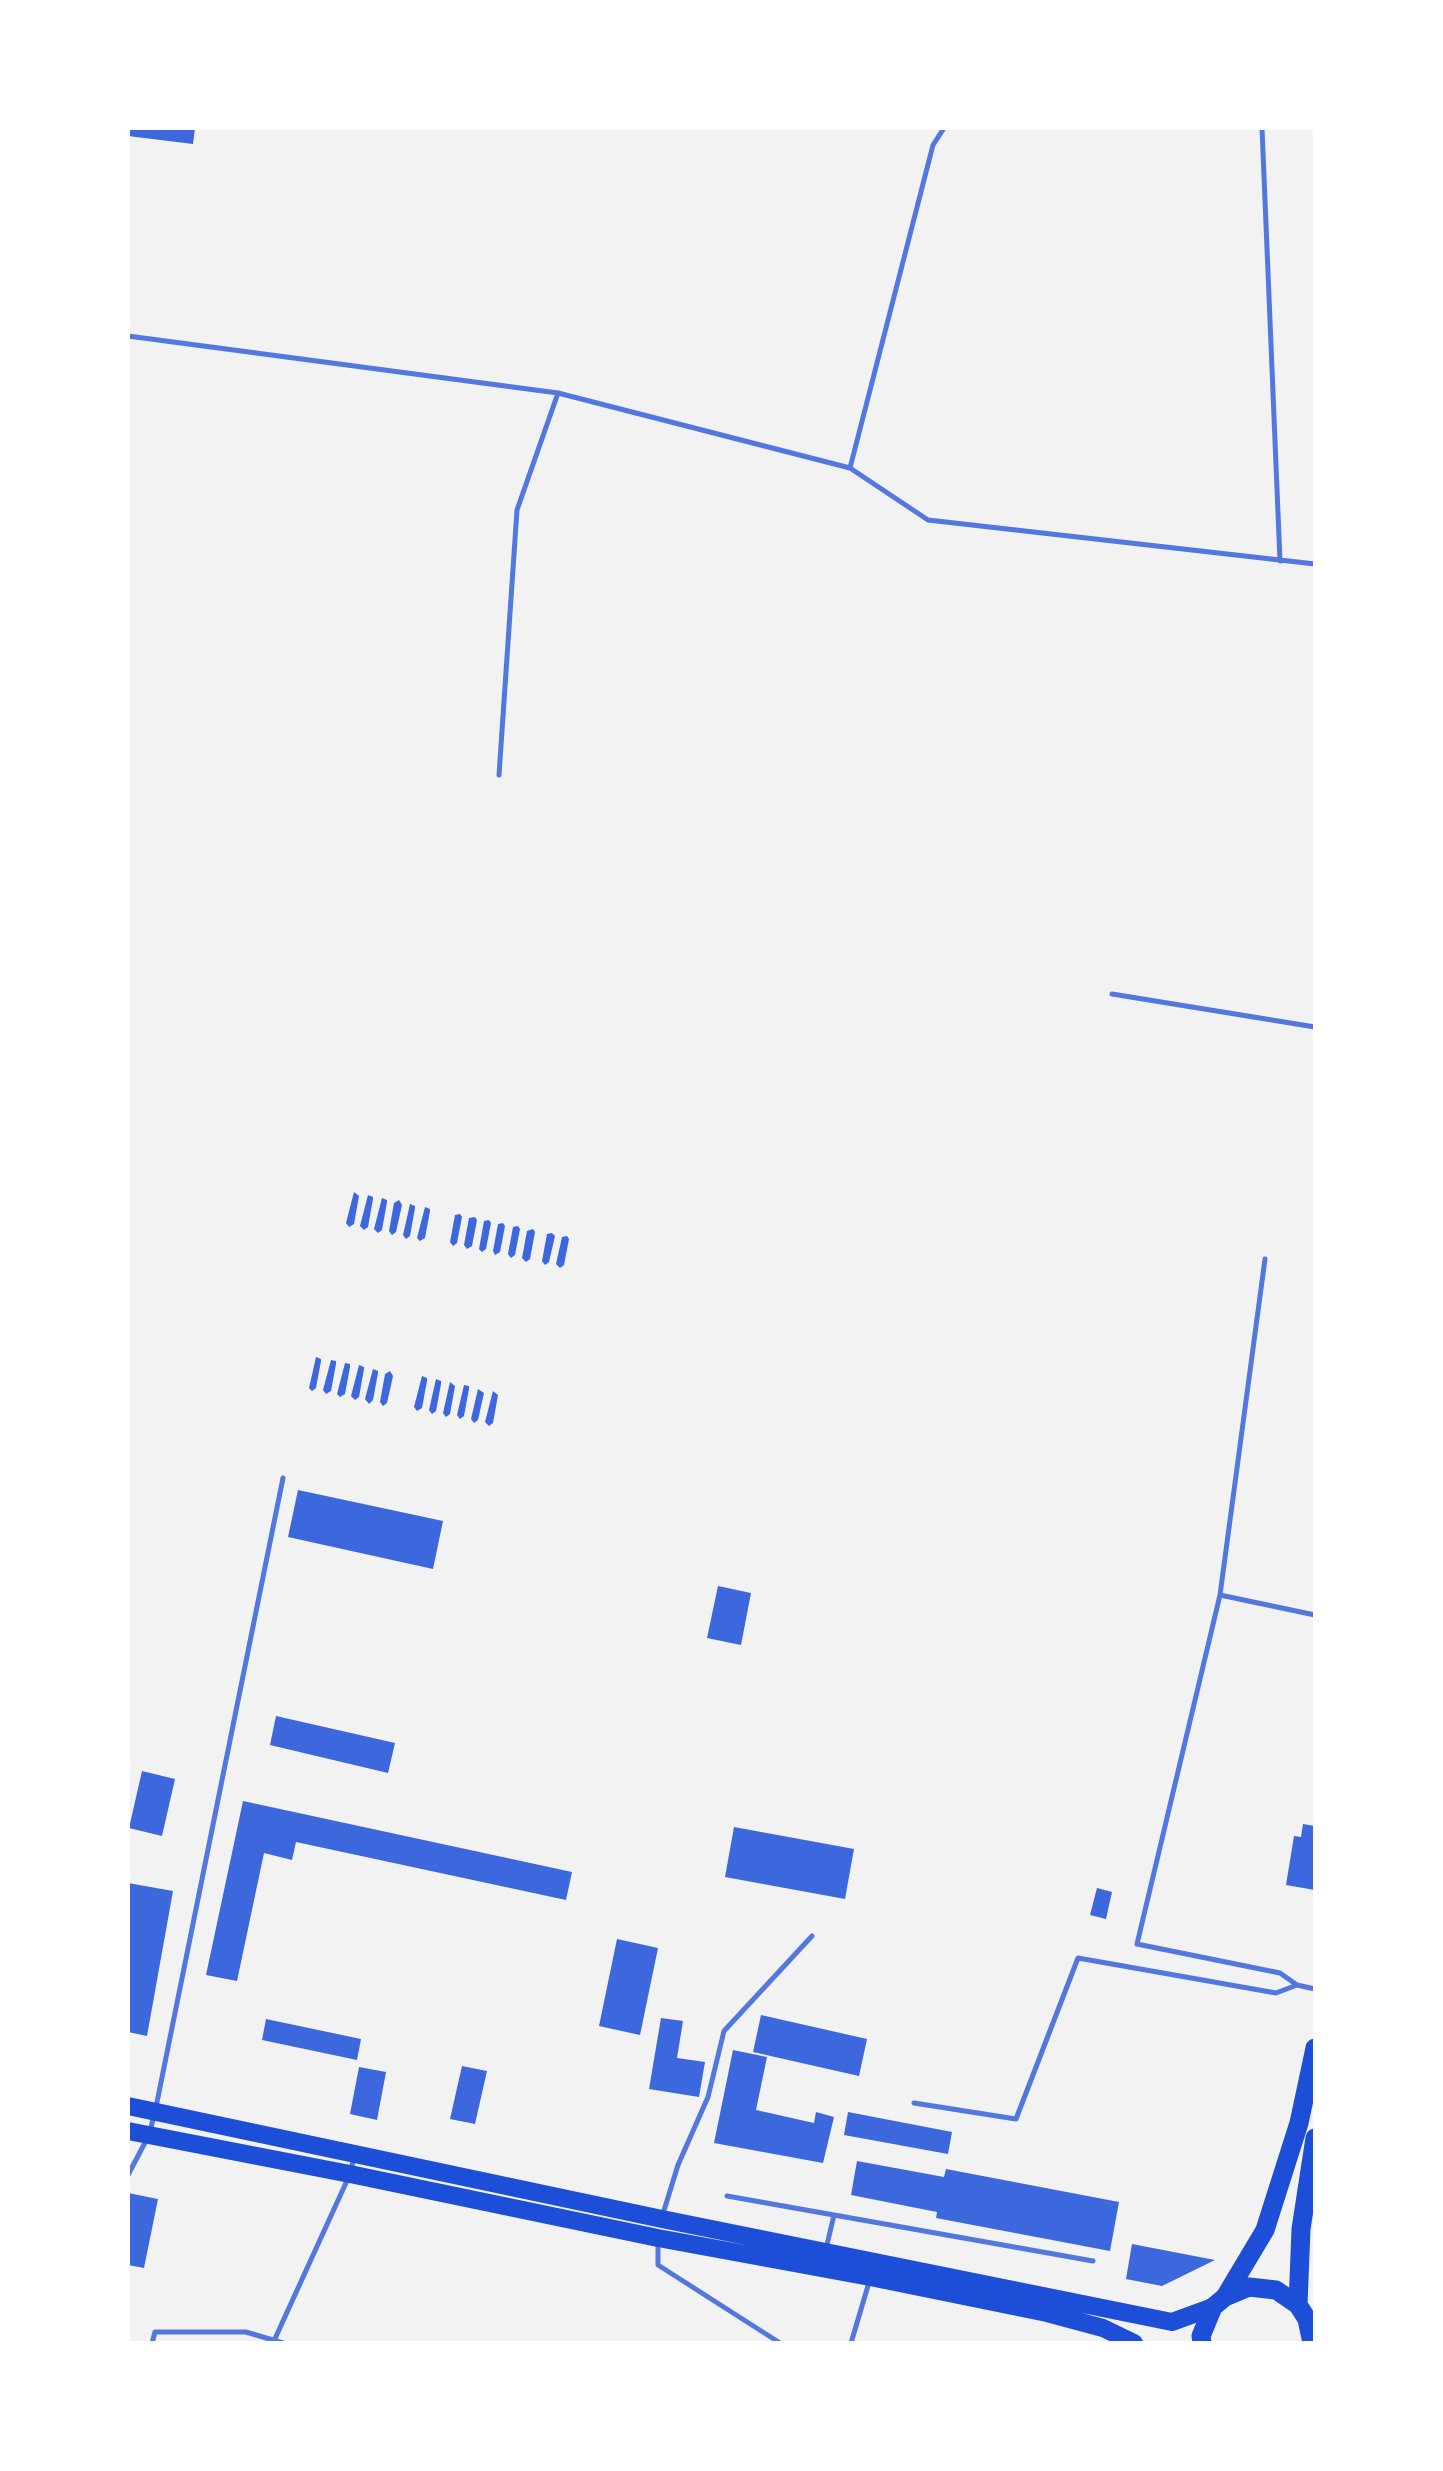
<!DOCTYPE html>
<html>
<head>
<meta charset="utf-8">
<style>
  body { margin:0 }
  #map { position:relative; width:1443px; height:2471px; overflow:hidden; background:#f2f2f2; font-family:"Work Sans",sans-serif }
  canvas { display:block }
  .frame { position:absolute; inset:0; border:130px solid #fff; pointer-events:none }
</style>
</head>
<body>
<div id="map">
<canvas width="1443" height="2471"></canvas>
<div class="frame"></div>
</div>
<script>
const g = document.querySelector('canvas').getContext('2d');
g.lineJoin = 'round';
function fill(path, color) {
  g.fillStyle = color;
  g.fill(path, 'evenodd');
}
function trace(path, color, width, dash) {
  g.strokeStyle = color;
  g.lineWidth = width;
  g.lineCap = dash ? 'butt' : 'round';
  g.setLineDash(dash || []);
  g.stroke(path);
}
fill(new Path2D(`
  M 128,128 L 195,128 L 193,144 L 128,136 Z
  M 354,1192 L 359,1196 L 354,1224 L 349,1227 L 346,1223 Z
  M 368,1195 L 373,1197 L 373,1199 L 368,1227 L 364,1230 L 360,1226 Z
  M 382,1198 L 387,1200 L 387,1202 L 382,1230 L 378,1233 L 374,1229 Z
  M 399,1200 L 402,1205 L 396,1232 L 392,1235 L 389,1231 L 394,1203 Z
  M 410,1204 L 415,1206 L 415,1208 L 410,1236 L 406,1239 L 403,1235 Z
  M 425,1207 L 430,1209 L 430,1211 L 425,1238 L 420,1241 L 417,1238 Z
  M 460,1214 L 462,1217 L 457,1243 L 453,1246 L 450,1242 L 455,1215 Z
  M 475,1217 L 477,1220 L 472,1246 L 467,1249 L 464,1245 L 469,1218 Z
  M 489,1220 L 491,1223 L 486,1249 L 482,1252 L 479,1249 L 484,1221 Z
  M 503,1223 L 505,1226 L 500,1252 L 495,1255 L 493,1251 L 498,1224 Z
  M 518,1226 L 520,1229 L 515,1255 L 511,1258 L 508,1254 L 513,1227 Z
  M 533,1229 L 535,1232 L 530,1259 L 526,1262 L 522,1258 L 527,1231 Z
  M 552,1233 L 555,1236 L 549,1262 L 545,1265 L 542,1261 L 547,1234 Z
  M 567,1236 L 569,1239 L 564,1265 L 560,1268 L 556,1264 L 562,1237 Z
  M 316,1357 L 321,1359 L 321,1361 L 316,1388 L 312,1391 L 309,1388 Z
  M 331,1360 L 336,1361 L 336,1364 L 331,1391 L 326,1394 L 323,1390 Z
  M 345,1363 L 350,1364 L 350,1367 L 345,1394 L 340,1397 L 337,1394 Z
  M 359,1365 L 364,1367 L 364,1369 L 359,1397 L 355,1400 L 351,1396 Z
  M 373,1369 L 378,1371 L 378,1373 L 373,1400 L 369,1404 L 365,1399 Z
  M 390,1371 L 393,1376 L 387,1403 L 383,1406 L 380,1402 L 385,1374 Z
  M 422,1376 L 427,1378 L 427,1381 L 422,1408 L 417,1411 L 414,1407 Z
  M 436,1379 L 441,1381 L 441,1384 L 436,1411 L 432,1414 L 429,1410 Z
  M 450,1382 L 455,1386 L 450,1414 L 446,1417 L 443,1413 Z
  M 464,1385 L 469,1386 L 469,1389 L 464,1416 L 460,1419 L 457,1415 Z
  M 478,1389 L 484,1393 L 478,1420 L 474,1423 L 471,1419 Z
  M 493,1391 L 498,1395 L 493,1423 L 489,1426 L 485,1422 Z
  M 298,1490 L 443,1521 L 433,1569 L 288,1537 Z
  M 718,1586 L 751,1593 L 741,1645 L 707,1638 Z
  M 276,1716 L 395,1743 L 388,1773 L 270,1745 Z
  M 142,1771 L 175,1779 L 162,1836 L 129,1828 Z
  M 243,1801 L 572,1872 L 566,1900 L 296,1842 L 292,1860 L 264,1853 L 237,1981 L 206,1975 Z
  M 1303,1824 L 1315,1826 L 1315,1890 L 1286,1885 L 1294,1836 L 1301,1837 Z
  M 734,1827 L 854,1849 L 845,1899 L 725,1877 Z
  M 128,1883 L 173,1891 L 147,2036 L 128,2032 Z
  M 1097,1888 L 1112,1892 L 1106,1919 L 1090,1915 Z
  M 617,1939 L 658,1948 L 640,2035 L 599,2026 Z
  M 761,2015 L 867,2039 L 859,2076 L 753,2052 Z
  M 661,2018 L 683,2021 L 677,2058 L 705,2062 L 699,2097 L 649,2089 Z
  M 266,2019 L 361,2039 L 357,2060 L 262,2040 Z
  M 733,2050 L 767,2057 L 756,2110 L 814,2123 L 816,2112 L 834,2117 L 823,2163 L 714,2143 Z
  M 462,2066 L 487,2071 L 475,2124 L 450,2119 Z
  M 359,2067 L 386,2072 L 377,2120 L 350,2114 Z
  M 848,2112 L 952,2132 L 948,2154 L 844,2135 Z
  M 857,2161 L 944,2177 L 946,2169 L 1119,2202 L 1110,2251 L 936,2218 L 937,2212 L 851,2195 Z
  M 128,2193 L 158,2199 L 144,2268 L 128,2265 Z
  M 1132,2244 L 1215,2260 L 1162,2286 L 1126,2279 Z`), '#3d67dc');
trace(new Path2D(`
  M 1262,128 L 1280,561
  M 128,336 L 558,393 L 850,468 L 928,520 L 1315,564
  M 850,468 L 933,145 L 944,128
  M 499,775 L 517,510 L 558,393
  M 1112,994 L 1315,1027
  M 1265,1259 L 1220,1595 L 1315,1615
  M 1220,1595 L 1137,1944 L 1280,1973 L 1297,1985 L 1315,1989
  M 914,2103 L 1016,2119 L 1078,1958 L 1276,1993 L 1297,1985
  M 128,2175 L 149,2135 L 155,2112 L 283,1478
  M 727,2196 L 834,2215
  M 662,2217 L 678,2165 L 708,2097 L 724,2031 L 812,1936
  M 658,2240 L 658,2265 L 780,2343
  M 826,2249 L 834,2215 L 1093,2261
  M 152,2343 L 155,2332 L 246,2332 L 283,2343
  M 273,2343 L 350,2174 L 354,2157
  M 851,2343 L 870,2279`), '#5277de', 5);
trace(new Path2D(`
  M 128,2106 L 662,2219 L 1172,2322 L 1213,2307
  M 128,2131 L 350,2174 L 658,2238 L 870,2277 L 1047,2313 L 1103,2328 L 1134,2343`), '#1d4ed8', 18);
trace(new Path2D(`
  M 1225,2297 L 1249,2287 L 1276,2290 L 1298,2305 L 1307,2319 L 1312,2343
  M 1298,2305 L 1301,2229 L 1315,2138
  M 1202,2343 L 1201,2336 L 1213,2307 L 1225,2297 L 1265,2230 L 1299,2123 L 1315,2048`), '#1d4ed8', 19);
</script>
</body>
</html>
